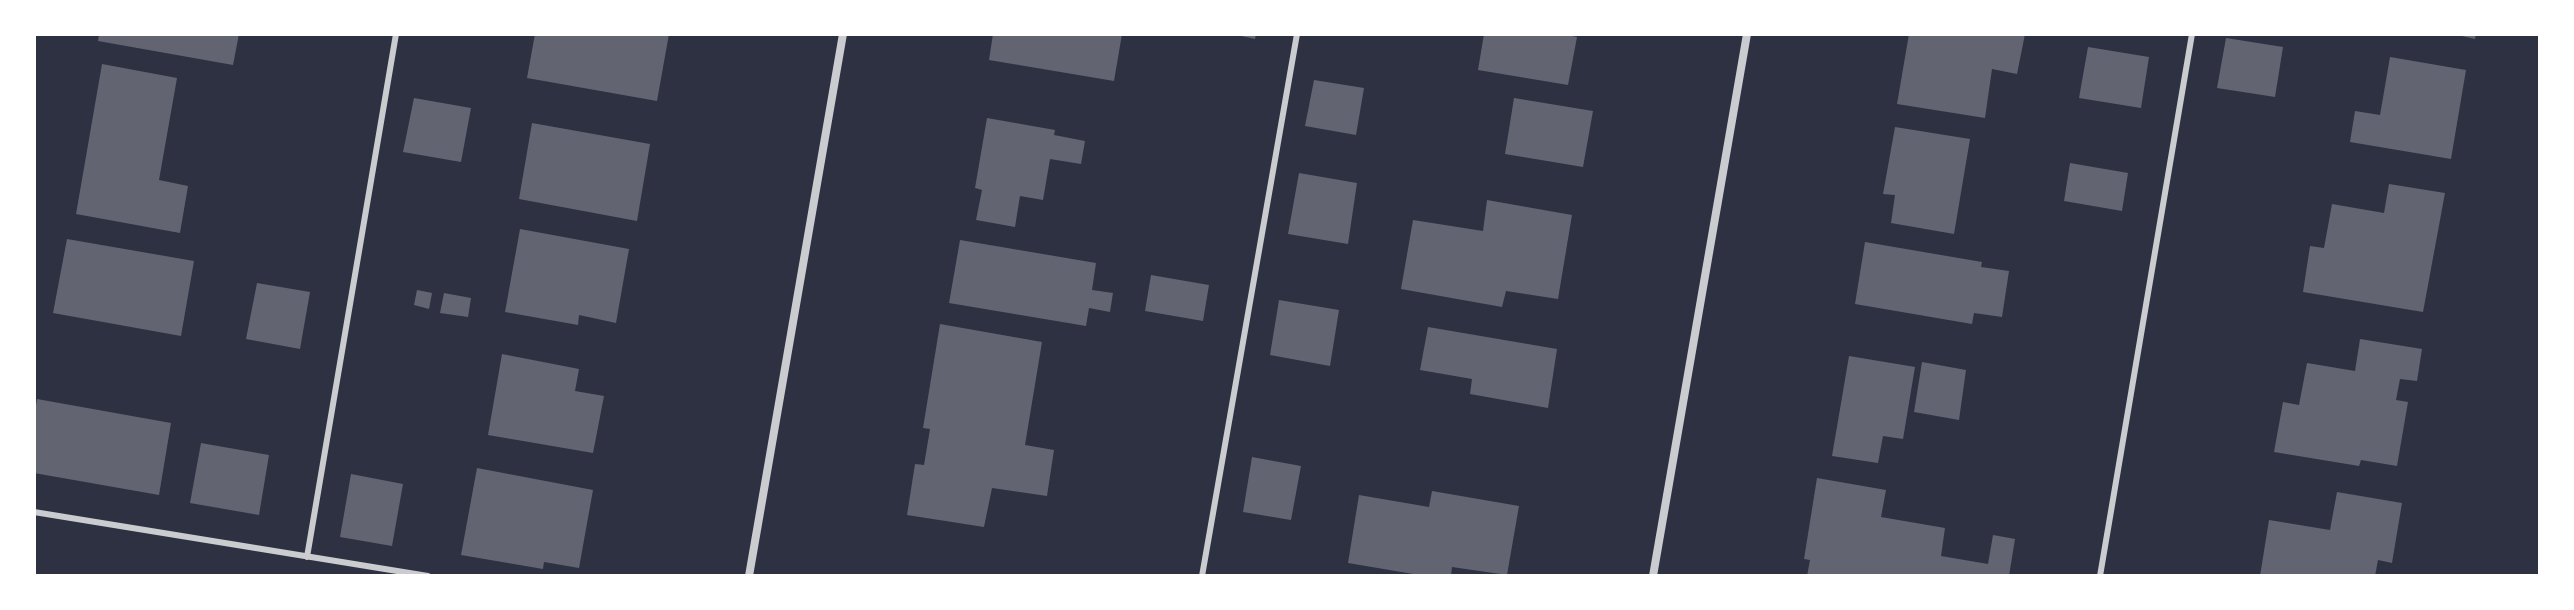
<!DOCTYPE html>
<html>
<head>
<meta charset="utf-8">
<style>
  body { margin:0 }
  #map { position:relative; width:2574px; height:610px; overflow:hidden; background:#2d3142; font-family:"Space Grotesk",sans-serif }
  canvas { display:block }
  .frame { position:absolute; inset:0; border:36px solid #fff; pointer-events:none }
</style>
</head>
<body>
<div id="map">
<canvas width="2574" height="610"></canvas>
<div class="frame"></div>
</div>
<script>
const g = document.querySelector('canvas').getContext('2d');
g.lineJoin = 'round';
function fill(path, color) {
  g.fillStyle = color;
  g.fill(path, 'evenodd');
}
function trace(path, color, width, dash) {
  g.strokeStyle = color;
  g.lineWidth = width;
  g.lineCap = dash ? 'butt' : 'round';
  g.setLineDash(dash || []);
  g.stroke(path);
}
fill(new Path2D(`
  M 99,34 L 239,34 L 233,65 L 98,41 Z
  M 535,34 L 669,34 L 657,101 L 527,78 Z
  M 993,34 L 1122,34 L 1114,81 L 989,60 Z
  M 1232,34 L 1256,34 L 1255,39 Z
  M 1484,34 L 1563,34 L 1577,37 L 1568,85 L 1478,70 Z
  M 1909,34 L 2025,34 L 2017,74 L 1992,69 L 1985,118 L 1897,104 Z
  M 2453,34 L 2476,34 L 2475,39 Z
  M 2226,38 L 2283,47 L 2275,97 L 2217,88 Z
  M 2088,47 L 2149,57 L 2141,108 L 2079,98 Z
  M 2390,57 L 2466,70 L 2451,159 L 2350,142 L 2355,111 L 2380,115 Z
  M 102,64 L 177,78 L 159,180 L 188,186 L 180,233 L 76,214 Z
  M 1314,80 L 1364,88 L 1356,135 L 1305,126 Z
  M 414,98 L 471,108 L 461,162 L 403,152 Z
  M 1514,98 L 1593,111 L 1583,167 L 1505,154 Z
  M 987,118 L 1055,130 L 1054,135 L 1085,141 L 1081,164 L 1050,159 L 1043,200 L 1020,196 L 1015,227 L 976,220 L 982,190 L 975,188 Z
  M 532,123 L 650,144 L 637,221 L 519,199 Z
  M 1895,127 L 1970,139 L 1954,234 L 1891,223 L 1895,195 L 1883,194 Z
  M 2070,163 L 2128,173 L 2122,211 L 2064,201 Z
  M 1299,173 L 1357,183 L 1348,244 L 1288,234 Z
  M 2389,184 L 2445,193 L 2423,312 L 2303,292 L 2310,246 L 2324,248 L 2332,204 L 2384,213 Z
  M 1487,200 L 1572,215 L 1558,299 L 1506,291 L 1502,307 L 1401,289 L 1413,220 L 1483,231 Z
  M 520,229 L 629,249 L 616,323 L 579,315 L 578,325 L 505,312 Z
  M 67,239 L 194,261 L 181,336 L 53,313 Z
  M 960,240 L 1096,263 L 1092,290 L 1113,293 L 1110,312 L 1089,308 L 1086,326 L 949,303 Z
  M 1865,242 L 1982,262 L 1981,267 L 2009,271 L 2002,317 L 1974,313 L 1972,324 L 1855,304 Z
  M 1151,275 L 1209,285 L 1203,321 L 1145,311 Z
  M 257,283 L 310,292 L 300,349 L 246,339 Z
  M 417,290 L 432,293 L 429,309 L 414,305 Z
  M 444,293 L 471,298 L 468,317 L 440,313 Z
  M 1279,300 L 1339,310 L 1330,366 L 1270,355 Z
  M 940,324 L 1042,342 L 1025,445 L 1054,450 L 1047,496 L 992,488 L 984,527 L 907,515 L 915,464 L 924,465 L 930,429 L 923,428 Z
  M 1428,327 L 1557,349 L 1548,408 L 1470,394 L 1472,379 L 1420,370 Z
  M 2360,339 L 2422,349 L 2417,381 L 2400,379 L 2396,400 L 2408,402 L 2397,466 L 2361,460 L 2359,466 L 2274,452 L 2283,402 L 2299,405 L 2307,363 L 2355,371 Z
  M 502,354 L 579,369 L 575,391 L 604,396 L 593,453 L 488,435 Z
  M 1849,356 L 1915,367 L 1903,439 L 1883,436 L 1878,463 L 1832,456 Z
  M 1922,362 L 1966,370 L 1959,420 L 1914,412 Z
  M 37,399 L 171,423 L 159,495 L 34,473 L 34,418 Z
  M 201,443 L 269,455 L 259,515 L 190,503 Z
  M 1252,457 L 1301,466 L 1291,520 L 1243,512 Z
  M 477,468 L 593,490 L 579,568 L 544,562 L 543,569 L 461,555 Z
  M 351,474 L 403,484 L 392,546 L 340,537 Z
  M 1817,478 L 1886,490 L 1881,517 L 1945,528 L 1941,556 L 1988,564 L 1993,535 L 2015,539 L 2009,576 L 1807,576 L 1810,560 L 1804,559 Z
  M 1432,491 L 1519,506 L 1507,575 L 1452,567 L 1451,576 L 1425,576 L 1348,563 L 1359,495 L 1429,507 Z
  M 2337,492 L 2402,503 L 2392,563 L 2378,560 L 2375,576 L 2260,576 L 2269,520 L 2330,530 Z`), '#626471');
trace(new Path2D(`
  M 34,512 L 428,576
  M 307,557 L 396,34
  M 1202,576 L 1297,34
  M 2100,576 L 2192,34`), '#caccd0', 6);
trace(new Path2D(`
  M 749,576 L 843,34
  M 1653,576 L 1747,34`), '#caccd0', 8);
</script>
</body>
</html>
